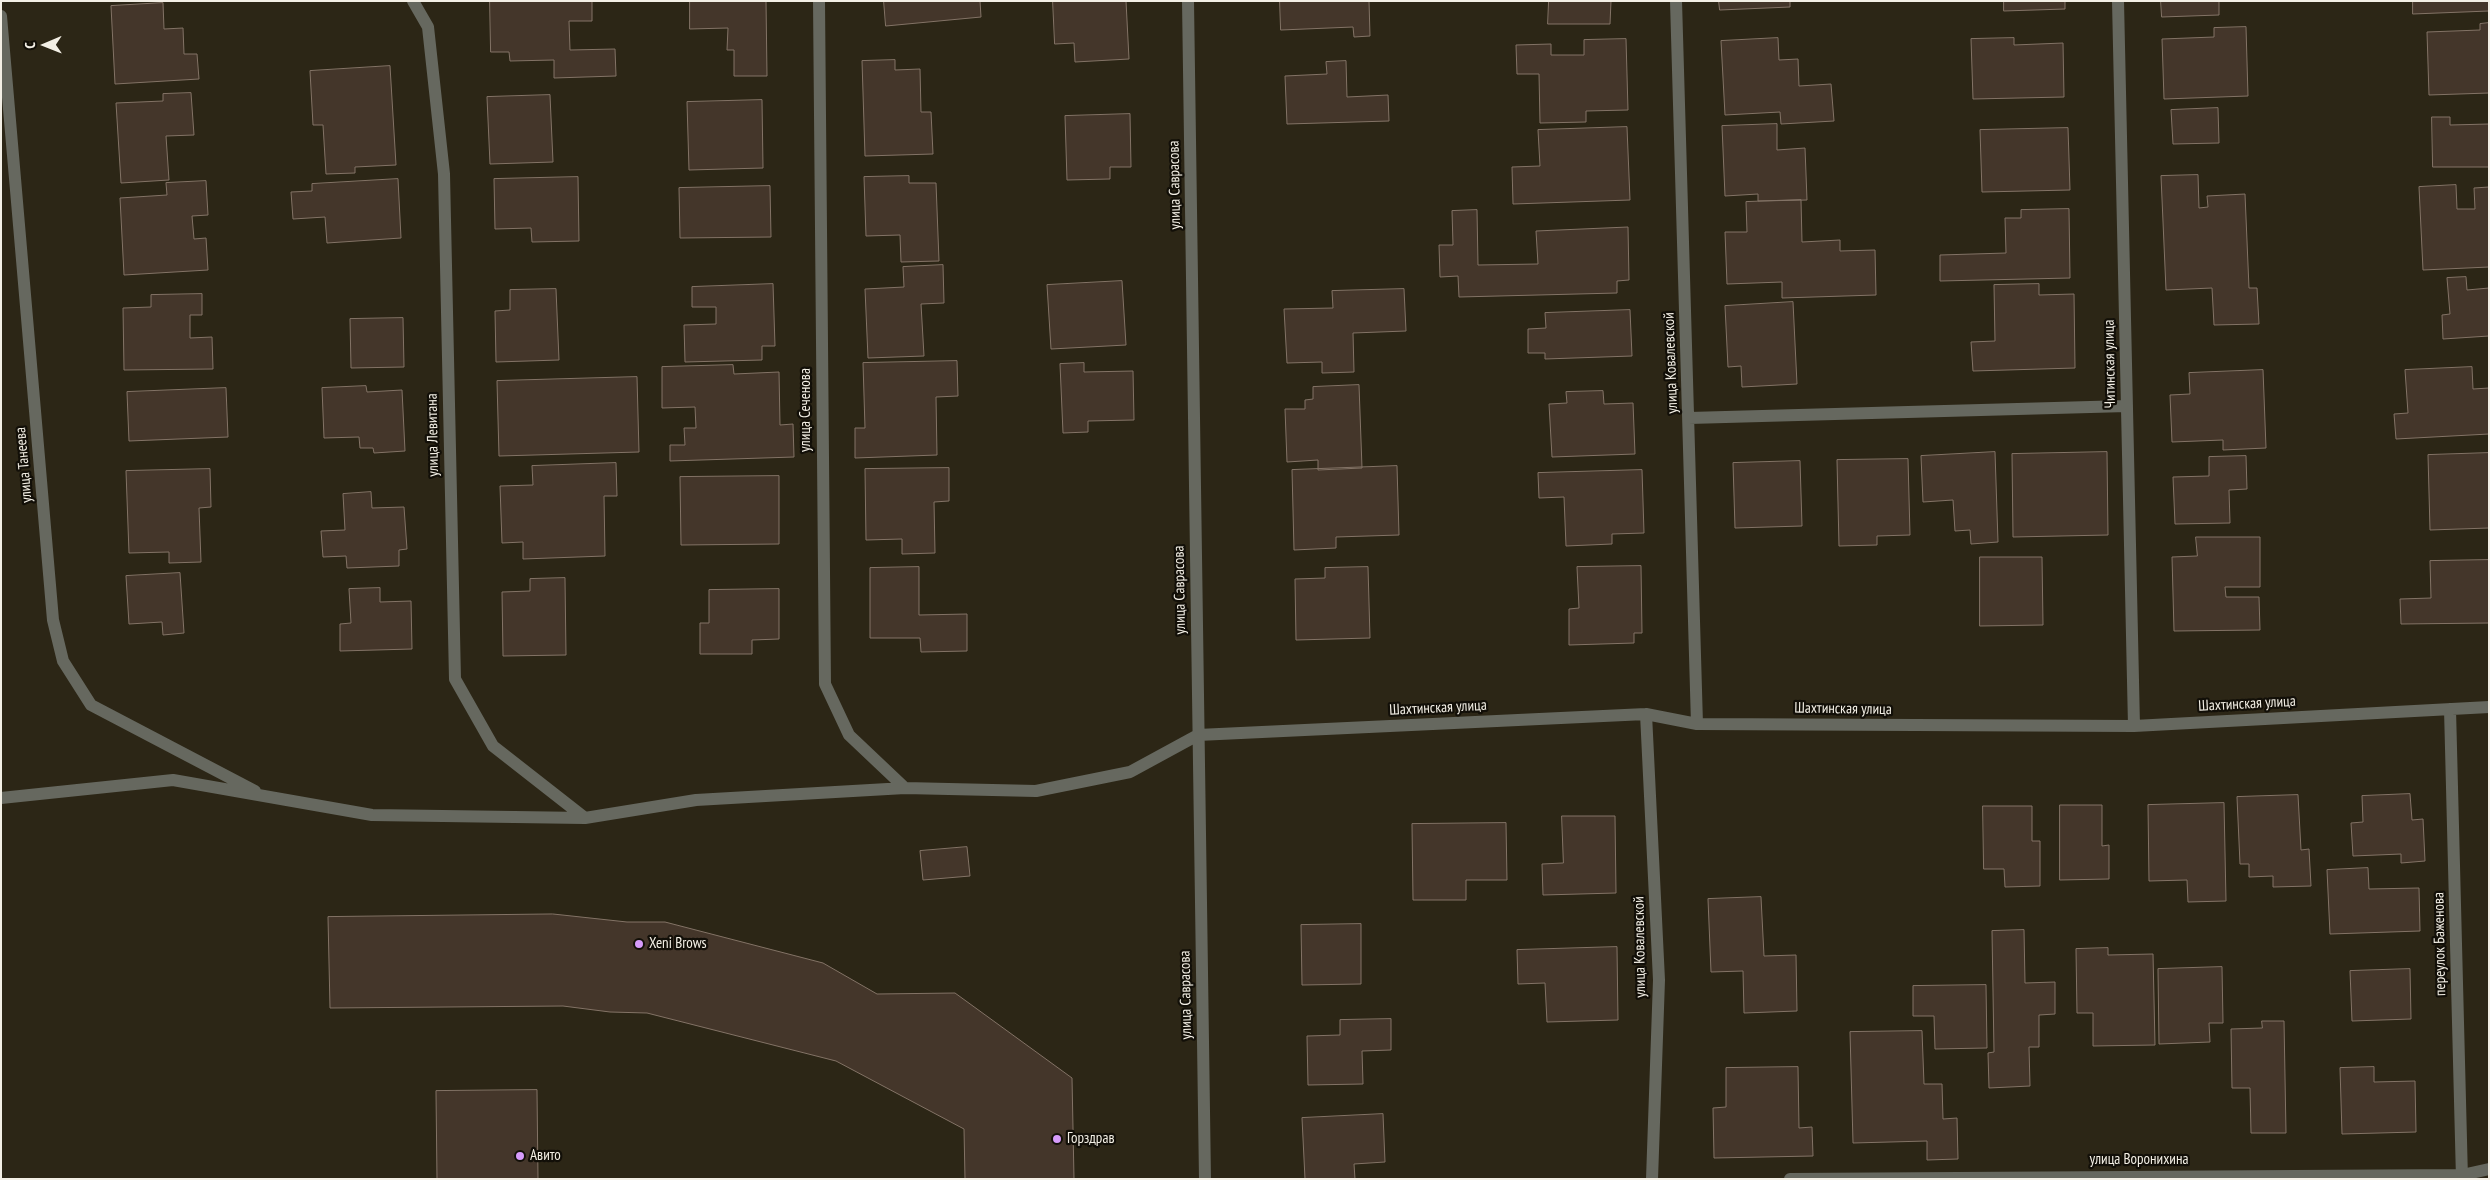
<!DOCTYPE html>
<html>
<head>
<meta charset="utf-8">
<style>
  body { margin:0 }
  #map { position:relative; width:2490px; height:1180px; overflow:hidden; background:#2c2616; font-family:"PT Sans Narrow",sans-serif }
  canvas { display:block }
  .frame { position:absolute; inset:0; border:2px solid #f3efe5; pointer-events:none }
  .north { position:absolute; left:20px; top:20px; width:50px; height:50px; -webkit-text-stroke:4px #120f08; paint-order:stroke; rotate:269deg; font-size:14px; font-weight:700; line-height:20px; text-align:center; color:#f3efe5 }
  .north::after { content:''; display:block; margin:auto; width:18px; height:22px; background:#f3efe5; clip-path:polygon(50% 0,100% 100%,50% 72%,0 100%) }
</style>
</head>
<body>
<div id="map">
<canvas width="2490" height="1180"></canvas>
<div class="frame"></div>
<div class="north">С</div>
</div>
<script>
const g = document.querySelector('canvas').getContext('2d');
g.lineJoin = 'round';
function fill(path, color) {
  g.fillStyle = color;
  g.fill(path, 'evenodd');
}
function trace(path, color, width, dash) {
  g.strokeStyle = color;
  g.lineWidth = width;
  g.lineCap = dash ? 'butt' : 'round';
  g.setLineDash(dash || []);
  g.stroke(path);
}
function write(font, color, halo, rows, align = 'center') {
  g.font = font + ' "PT Sans Narrow",sans-serif';
  g.lineWidth = 4.5;
  g.setLineDash([]);
  g.textBaseline = 'middle';
  g.strokeStyle = halo;
  g.fillStyle = color;
  for (const [text, x, y, turn = 0] of rows) {
    g.save();
    g.translate(x, y);
    g.rotate((+turn || 0) * Math.PI / 180);
    g.textAlign = isNaN(turn) ? turn : align;
    if (halo) g.strokeText(text, 0, 0);
    g.fillText(text, 0, 0);
    g.restore();
  }
}
const building = new Path2D(`
  M 490,1 L 592,1 L 592,21 L 569,21 L 570,50 L 615,49 L 616,76 L 554,78 L 554,60 L 510,61 L 509,52 L 491,52 Z
  M 690,1 L 766,1 L 767,76 L 734,76 L 734,50 L 727,50 L 728,28 L 690,29 Z
  M 884,1 L 980,1 L 981,17 L 886,26 Z
  M 1053,1 L 1126,1 L 1129,59 L 1075,62 L 1074,43 L 1055,44 Z
  M 1280,1 L 1369,1 L 1370,36 L 1354,37 L 1353,27 L 1281,30 Z
  M 1549,1 L 1611,1 L 1610,24 L 1548,24 Z
  M 1719,1 L 1790,1 L 1790,7 L 1720,10 Z
  M 2004,1 L 2065,1 L 2065,9 L 2004,11 Z
  M 2161,1 L 2219,1 L 2219,15 L 2162,17 Z
  M 2413,1 L 2489,1 L 2489,11 L 2413,14 Z
  M 163,3 L 164,29 L 183,28 L 184,54 L 197,54 L 199,79 L 115,84 L 111,6 Z
  M 2489,23 L 2489,93 L 2429,95 L 2427,32 L 2480,30 L 2480,24 Z
  M 2246,27 L 2248,96 L 2164,99 L 2162,39 L 2214,37 L 2214,28 Z
  M 1778,38 L 1779,60 L 1798,59 L 1799,86 L 1831,84 L 1834,121 L 1781,124 L 1780,112 L 1725,115 L 1721,41 Z
  M 2014,38 L 2014,45 L 2063,43 L 2064,97 L 1973,99 L 1971,39 Z
  M 1626,39 L 1628,110 L 1586,111 L 1586,122 L 1540,123 L 1539,74 L 1517,74 L 1516,45 L 1551,44 L 1551,55 L 1584,55 L 1584,40 Z
  M 895,60 L 895,70 L 920,69 L 921,112 L 931,112 L 933,154 L 865,156 L 862,61 Z
  M 1346,61 L 1347,97 L 1388,95 L 1389,121 L 1287,124 L 1285,76 L 1327,74 L 1326,62 Z
  M 390,66 L 396,165 L 355,167 L 355,173 L 326,174 L 323,125 L 313,125 L 310,71 Z
  M 191,93 L 194,135 L 166,136 L 169,180 L 121,183 L 116,103 L 163,101 L 163,94 Z
  M 550,95 L 553,162 L 490,164 L 487,97 Z
  M 762,100 L 763,168 L 689,170 L 687,102 Z
  M 2218,108 L 2219,143 L 2173,144 L 2171,110 Z
  M 1130,114 L 1131,167 L 1110,167 L 1110,179 L 1067,180 L 1065,116 Z
  M 2432,117 L 2450,117 L 2450,125 L 2489,124 L 2489,167 L 2433,167 Z
  M 1777,124 L 1777,150 L 1805,148 L 1807,200 L 1758,201 L 1758,194 L 1725,196 L 1722,126 Z
  M 1627,127 L 1630,200 L 1513,204 L 1512,167 L 1540,166 L 1538,130 Z
  M 2068,128 L 2070,190 L 1982,192 L 1980,130 Z
  M 2198,175 L 2199,208 L 2208,207 L 2207,196 L 2245,194 L 2249,288 L 2257,288 L 2259,324 L 2214,325 L 2212,288 L 2166,290 L 2161,176 Z
  M 909,176 L 909,183 L 936,183 L 939,261 L 901,262 L 900,235 L 866,236 L 864,177 Z
  M 578,177 L 579,241 L 532,242 L 531,228 L 495,229 L 494,179 Z
  M 398,179 L 401,238 L 327,243 L 325,217 L 293,219 L 291,192 L 312,191 L 312,184 Z
  M 206,181 L 208,215 L 192,216 L 194,239 L 206,238 L 208,270 L 124,275 L 120,198 L 167,195 L 166,183 Z
  M 2456,185 L 2457,209 L 2475,209 L 2474,188 L 2489,187 L 2489,267 L 2423,270 L 2419,187 Z
  M 770,186 L 771,237 L 680,238 L 679,188 Z
  M 1801,200 L 1802,242 L 1840,240 L 1840,251 L 1875,250 L 1876,295 L 1782,298 L 1782,282 L 1727,284 L 1725,232 L 1747,232 L 1746,202 Z
  M 2069,209 L 2070,278 L 1940,281 L 1940,255 L 2006,253 L 2005,218 L 2021,218 L 2021,210 Z
  M 1477,210 L 1478,265 L 1538,264 L 1536,231 L 1628,227 L 1629,280 L 1617,281 L 1617,293 L 1459,297 L 1458,276 L 1440,277 L 1439,245 L 1453,245 L 1452,211 Z
  M 943,265 L 944,303 L 921,304 L 924,356 L 868,358 L 865,289 L 904,287 L 903,267 Z
  M 2466,277 L 2467,290 L 2489,288 L 2489,336 L 2443,339 L 2442,315 L 2450,314 L 2447,278 Z
  M 1122,281 L 1126,345 L 1051,349 L 1047,285 Z
  M 773,284 L 775,346 L 762,346 L 762,360 L 685,362 L 684,325 L 716,324 L 716,307 L 692,307 L 692,287 Z
  M 2039,284 L 2039,295 L 2074,294 L 2075,368 L 1973,371 L 1971,342 L 1995,341 L 1994,285 Z
  M 556,289 L 559,360 L 496,362 L 495,311 L 510,310 L 510,290 Z
  M 1404,289 L 1406,331 L 1353,333 L 1354,372 L 1322,373 L 1322,362 L 1287,363 L 1284,309 L 1333,308 L 1332,291 Z
  M 202,294 L 202,315 L 190,315 L 190,338 L 212,337 L 213,369 L 124,370 L 123,308 L 151,307 L 151,295 Z
  M 1793,302 L 1797,384 L 1742,387 L 1741,366 L 1728,367 L 1725,306 Z
  M 1630,310 L 1632,356 L 1545,359 L 1545,353 L 1528,353 L 1528,329 L 1546,328 L 1545,313 Z
  M 403,318 L 404,367 L 351,368 L 350,319 Z
  M 957,361 L 958,396 L 936,397 L 937,455 L 855,458 L 855,428 L 865,428 L 863,363 Z
  M 1084,363 L 1084,372 L 1133,371 L 1134,420 L 1088,421 L 1088,432 L 1063,433 L 1060,364 Z
  M 733,365 L 734,374 L 779,372 L 780,425 L 793,424 L 794,457 L 670,461 L 670,445 L 685,445 L 684,428 L 696,428 L 695,407 L 662,408 L 662,367 Z
  M 2472,367 L 2473,389 L 2489,388 L 2489,434 L 2396,439 L 2394,414 L 2408,413 L 2405,370 Z
  M 2263,370 L 2266,448 L 2223,450 L 2223,440 L 2172,442 L 2170,395 L 2190,394 L 2189,373 Z
  M 637,377 L 639,452 L 499,456 L 497,381 Z
  M 1359,385 L 1362,468 L 1318,470 L 1318,460 L 1287,462 L 1285,409 L 1305,409 L 1305,400 L 1313,399 L 1313,387 Z
  M 366,386 L 367,392 L 402,390 L 405,451 L 374,453 L 373,448 L 360,448 L 359,437 L 324,438 L 322,388 Z
  M 226,388 L 228,437 L 129,441 L 127,392 Z
  M 1603,391 L 1604,404 L 1633,403 L 1635,454 L 1552,457 L 1549,404 L 1567,403 L 1566,392 Z
  M 1995,452 L 1998,542 L 1971,544 L 1970,530 L 1955,531 L 1953,500 L 1923,502 L 1921,456 Z
  M 2107,452 L 2108,535 L 2013,537 L 2012,454 Z
  M 2489,453 L 2489,528 L 2430,530 L 2428,455 Z
  M 2246,456 L 2247,489 L 2229,490 L 2230,523 L 2175,524 L 2173,477 L 2209,476 L 2209,457 Z
  M 1908,459 L 1910,535 L 1877,536 L 1877,545 L 1839,546 L 1837,460 Z
  M 1800,461 L 1802,526 L 1735,528 L 1733,463 Z
  M 616,463 L 617,496 L 604,496 L 605,556 L 523,559 L 523,542 L 502,543 L 500,486 L 533,485 L 532,466 Z
  M 1397,466 L 1399,535 L 1336,537 L 1336,548 L 1294,550 L 1292,470 Z
  M 949,468 L 949,501 L 934,502 L 935,553 L 902,554 L 902,539 L 866,540 L 865,469 Z
  M 210,469 L 211,507 L 199,508 L 201,562 L 169,563 L 169,552 L 129,553 L 126,471 Z
  M 1642,470 L 1644,533 L 1612,534 L 1612,544 L 1566,546 L 1564,497 L 1539,498 L 1538,473 Z
  M 779,476 L 779,544 L 681,545 L 680,477 Z
  M 371,492 L 372,508 L 404,507 L 407,549 L 399,550 L 399,566 L 347,568 L 346,556 L 323,557 L 321,531 L 345,530 L 343,494 Z
  M 2196,537 L 2260,537 L 2260,587 L 2225,587 L 2226,597 L 2259,597 L 2260,630 L 2174,631 L 2172,557 L 2197,556 Z
  M 1980,557 L 2042,557 L 2043,625 L 1980,626 Z
  M 2489,560 L 2489,623 L 2401,624 L 2400,599 L 2431,598 L 2430,561 Z
  M 1641,566 L 1642,633 L 1634,633 L 1634,643 L 1569,645 L 1569,609 L 1579,608 L 1577,567 Z
  M 919,567 L 919,615 L 967,614 L 967,651 L 921,652 L 920,638 L 870,638 L 870,568 Z
  M 1368,567 L 1370,638 L 1296,640 L 1295,579 L 1325,578 L 1325,568 Z
  M 180,573 L 184,633 L 163,635 L 162,622 L 129,624 L 126,576 Z
  M 565,578 L 566,655 L 503,656 L 502,592 L 530,591 L 530,579 Z
  M 380,588 L 380,602 L 411,601 L 412,649 L 340,651 L 340,624 L 351,623 L 349,589 Z
  M 779,589 L 779,639 L 752,640 L 752,654 L 700,654 L 700,623 L 709,623 L 709,590 Z
  M 2410,794 L 2412,820 L 2423,819 L 2425,861 L 2401,863 L 2401,854 L 2353,856 L 2351,823 L 2363,822 L 2362,796 Z
  M 2298,795 L 2301,850 L 2309,849 L 2311,886 L 2273,887 L 2273,876 L 2249,877 L 2249,864 L 2240,864 L 2237,797 Z
  M 2224,803 L 2226,901 L 2188,902 L 2187,880 L 2149,881 L 2148,805 Z
  M 2060,805 L 2102,805 L 2102,846 L 2109,845 L 2109,879 L 2060,880 Z
  M 1983,806 L 2032,806 L 2032,841 L 2040,841 L 2040,886 L 2005,887 L 2004,869 L 1984,869 Z
  M 1562,816 L 1615,816 L 1616,893 L 1543,895 L 1542,864 L 1563,863 Z
  M 1506,823 L 1507,880 L 1466,880 L 1466,900 L 1413,900 L 1412,824 Z
  M 967,847 L 970,876 L 923,880 L 920,851 Z
  M 2368,868 L 2369,889 L 2419,888 L 2420,931 L 2330,934 L 2327,870 Z
  M 1761,897 L 1764,956 L 1796,955 L 1797,1011 L 1744,1013 L 1743,971 L 1711,972 L 1708,899 Z
  M 553,914 L 627,922 L 665,922 L 823,963 L 877,994 L 955,993 L 1072,1078 L 1074,1179 L 965,1179 L 964,1129 L 836,1061 L 647,1013 L 610,1012 L 563,1006 L 330,1008 L 328,917 Z
  M 1361,924 L 1361,984 L 1302,985 L 1301,925 Z
  M 2024,930 L 2025,983 L 2055,982 L 2055,1014 L 2039,1015 L 2039,1047 L 2029,1047 L 2030,1086 L 1989,1088 L 1988,1053 L 1994,1052 L 1992,931 Z
  M 1617,947 L 1618,1020 L 1547,1022 L 1545,983 L 1518,984 L 1517,950 Z
  M 2108,948 L 2108,955 L 2153,954 L 2155,1045 L 2093,1046 L 2093,1013 L 2077,1013 L 2076,949 Z
  M 2222,967 L 2223,1023 L 2209,1023 L 2210,1042 L 2159,1044 L 2158,969 Z
  M 2410,969 L 2411,1019 L 2352,1021 L 2350,971 Z
  M 1986,985 L 1987,1048 L 1935,1049 L 1934,1016 L 1913,1016 L 1913,986 Z
  M 1391,1019 L 1391,1050 L 1362,1051 L 1363,1084 L 1308,1085 L 1307,1036 L 1340,1035 L 1340,1020 Z
  M 2262,1021 L 2284,1021 L 2286,1133 L 2251,1133 L 2250,1088 L 2232,1088 L 2231,1029 L 2262,1028 Z
  M 1922,1031 L 1924,1084 L 1942,1084 L 1943,1119 L 1957,1118 L 1958,1159 L 1927,1160 L 1927,1141 L 1853,1143 L 1850,1032 Z
  M 1798,1067 L 1799,1128 L 1812,1127 L 1813,1156 L 1714,1158 L 1713,1108 L 1726,1107 L 1726,1068 Z
  M 2374,1067 L 2374,1082 L 2415,1081 L 2416,1132 L 2342,1134 L 2340,1068 Z
  M 537,1090 L 538,1179 L 437,1179 L 436,1091 Z
  M 1383,1114 L 1385,1162 L 1354,1164 L 1355,1179 L 1305,1179 L 1302,1118 Z`);
fill(building, '#44362a');
trace(building, '#837366', 1);
trace(new Path2D(`
  M 413,1 L 428,27 L 444,174 L 455,679 L 493,746 L 585,818
  M 819,1 L 825,684 L 849,735 L 905,788
  M 1188,1 L 1205,1179
  M 1676,1 L 1697,724
  M 2118,1 L 2134,726
  M 1,16 L 53,620 L 63,661 L 91,705 L 255,791
  M 1689,418 L 2127,406
  M 2450,709 L 2462,1179
  M 1646,714 L 1659,980 L 1652,1179
  M 1,798 L 173,780 L 372,815 L 585,818 L 696,800 L 905,788 L 1036,791 L 1130,772 L 1198,735 L 1646,714 L 1697,724 L 2134,726 L 2489,707
  M 1790,1179 L 2462,1175 L 2489,1169`), '#66685f', 12);
for (const [x, y, r, color] of [
  [639,944,5,"#d69bfa"],
  [1057,1139,5,"#d69bfa"],
  [520,1156,5,"#d69bfa"]
]) {
  const dot = new Path2D();
  dot.arc(x, y, r, 0, 2 * Math.PI);
  g.fillStyle = color;
  g.fill(dot);
  trace(dot, '#120f08', 2);
}
write('15px', '#f3efe5', '#120f08', [
  ["улица Саврасова",1175,185,-91],
  ["улица Ковалевской",1671,363,-92],
  ["Читинская улица",2110,364,-91],
  ["улица Сеченова",806,410,-90],
  ["улица Левитана",433,435,-91],
  ["улица Танеева",24,465,-95],
  ["улица Саврасова",1180,590,-91],
  ["Шахтинская улица",2247,704,-3],
  ["Шахтинская улица",1438,708,-3],
  ["Шахтинская улица",1843,709,1],
  ["переулок Баженова",2440,944,-91],
  ["улица Ковалевской",1640,947,-91],
  ["улица Саврасова",1186,995,-91],
  ["улица Воронихина",2139,1160]
]);
write('15px', '#f3efe5', '#120f08', [
  ["Xeni Brows",649,944],
  ["Горздрав",1067,1139],
  ["Авито",530,1156]
], 'left');
</script>
</body>
</html>
